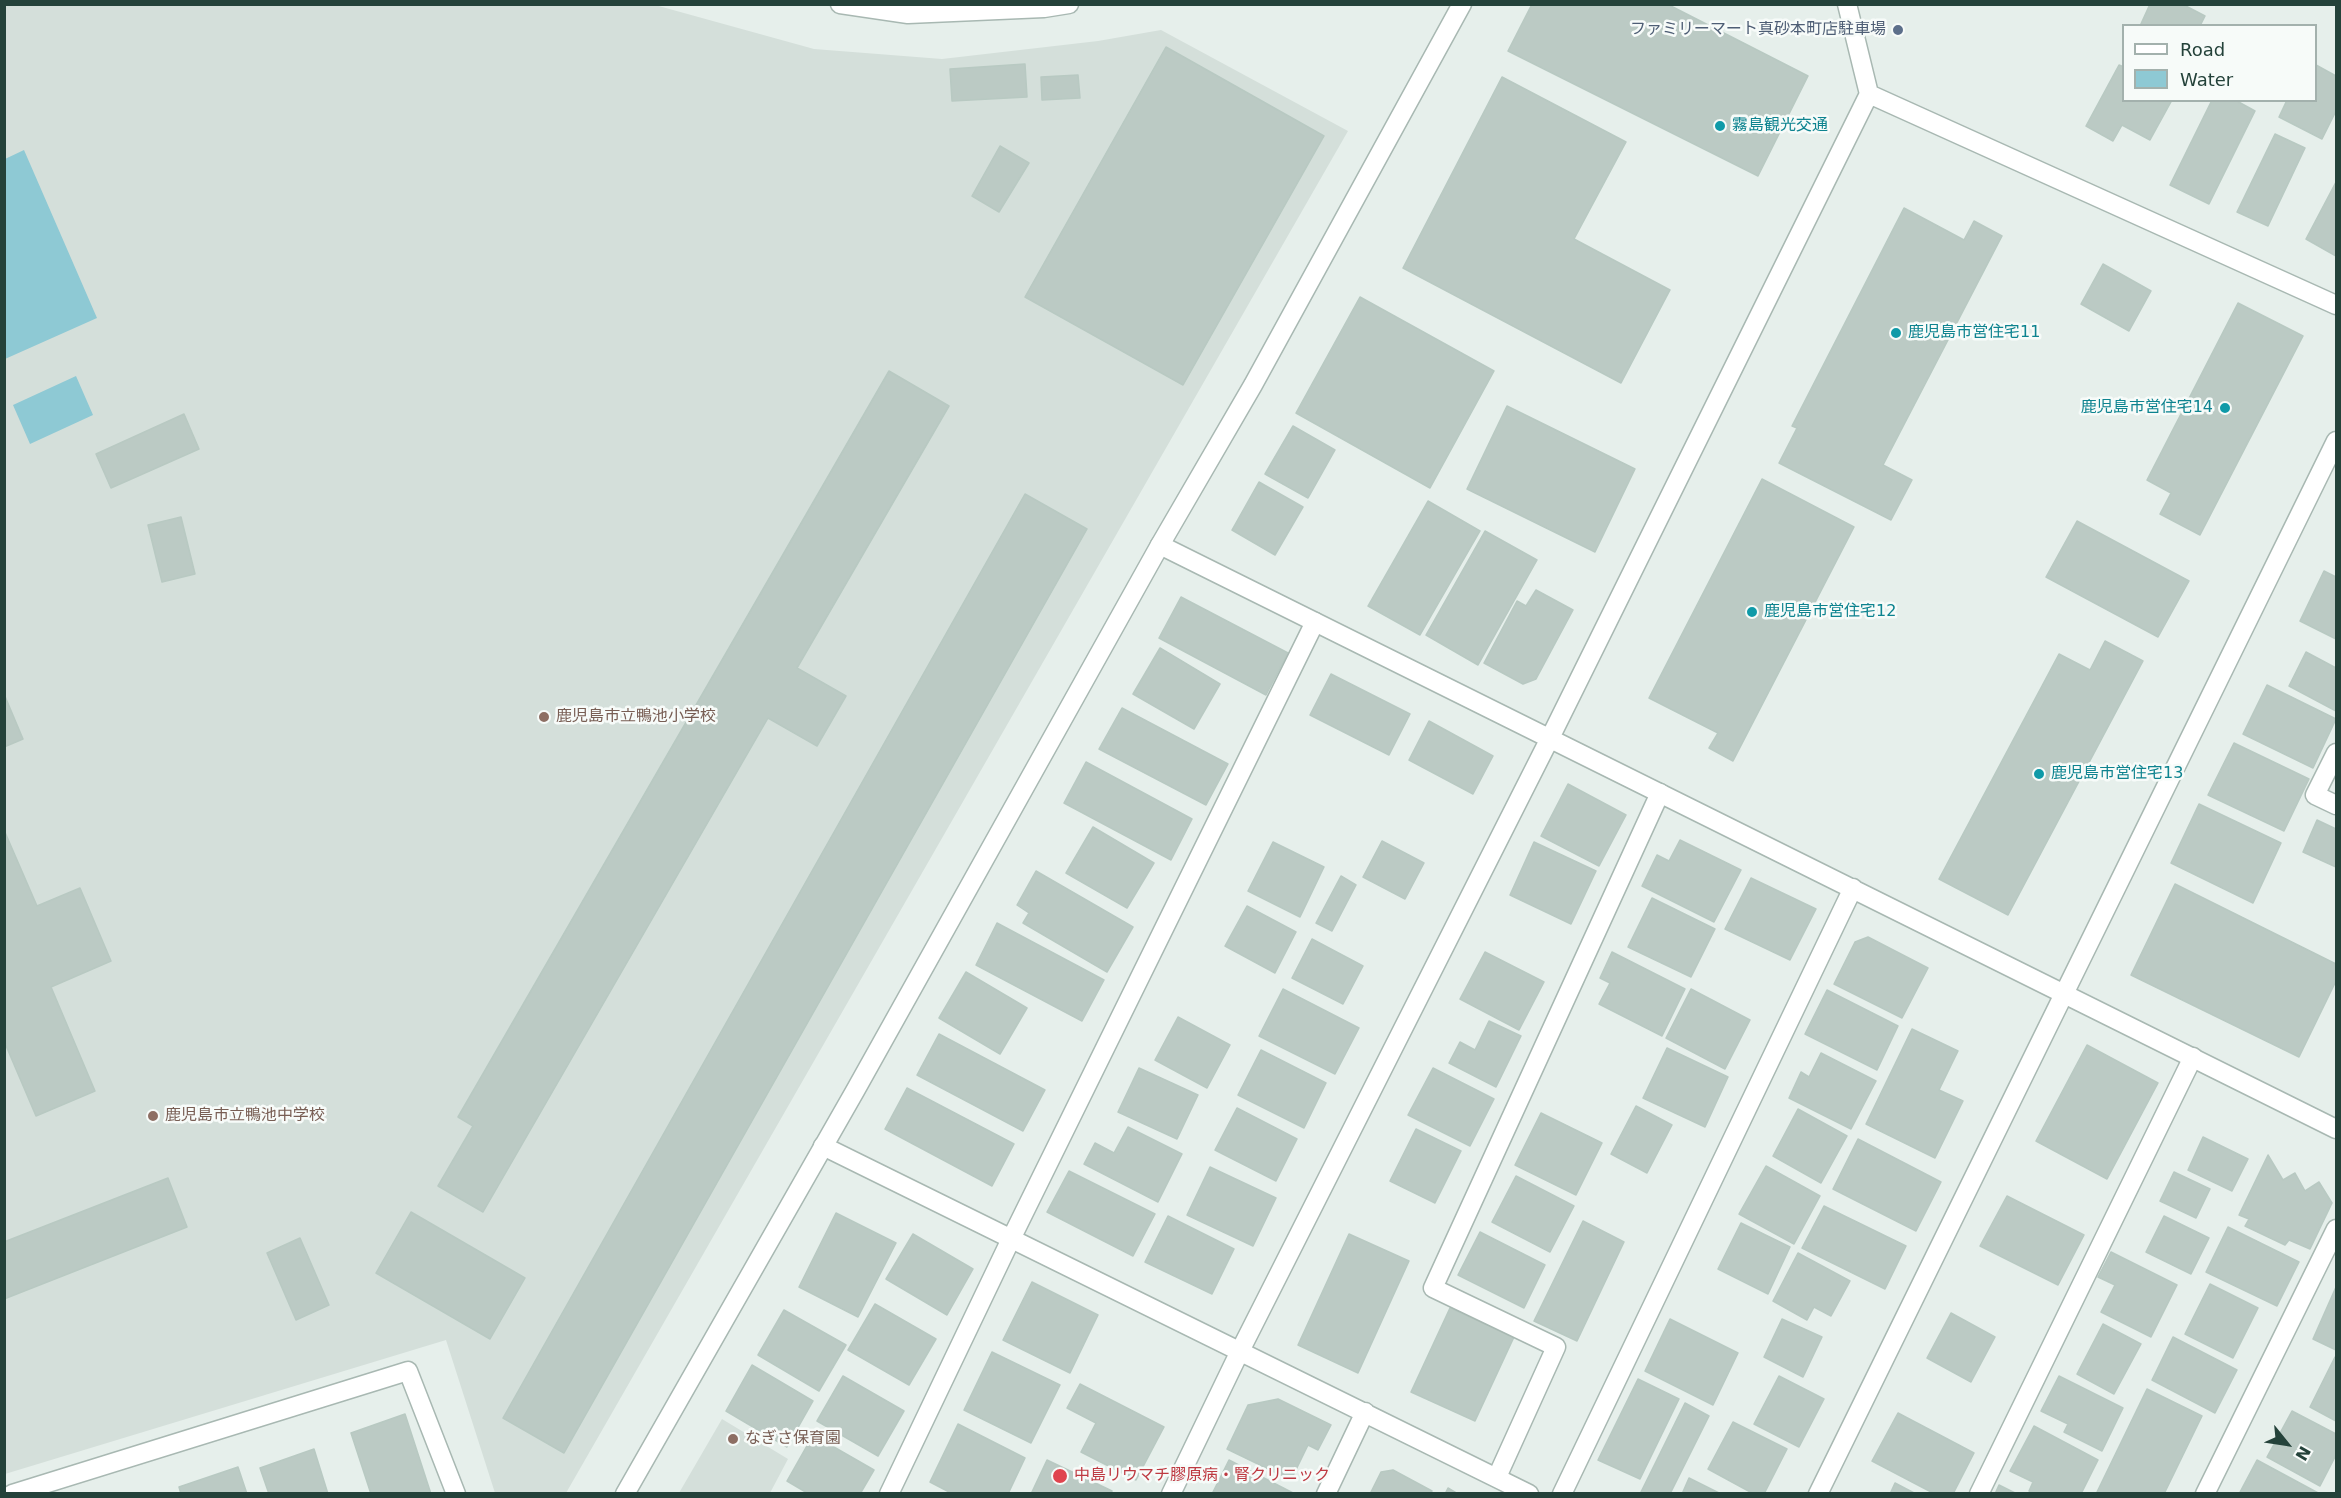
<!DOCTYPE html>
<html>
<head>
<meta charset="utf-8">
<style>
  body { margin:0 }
  #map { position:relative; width:2341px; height:1498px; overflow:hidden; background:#e6efeb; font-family:"DejaVu Sans",sans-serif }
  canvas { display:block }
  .frame { position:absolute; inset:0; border:6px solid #24423a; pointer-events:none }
  .legend { position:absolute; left:2122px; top:24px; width:195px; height:78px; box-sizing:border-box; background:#f7fbf9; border:2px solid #a3b1ad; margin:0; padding:8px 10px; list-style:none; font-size:18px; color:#24423a }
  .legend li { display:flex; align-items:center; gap:12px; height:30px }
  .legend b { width:30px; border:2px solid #a3b1ad }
  .north { position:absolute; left:2257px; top:1414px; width:60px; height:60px; -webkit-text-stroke:4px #f7fbf9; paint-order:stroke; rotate:120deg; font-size:16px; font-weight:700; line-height:24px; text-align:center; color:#24423a }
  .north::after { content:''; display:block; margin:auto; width:21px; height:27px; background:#24423a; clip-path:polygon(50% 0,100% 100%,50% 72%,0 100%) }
</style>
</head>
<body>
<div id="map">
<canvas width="2341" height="1498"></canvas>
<div class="frame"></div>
<ul class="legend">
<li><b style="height:8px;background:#fff"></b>Road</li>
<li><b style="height:16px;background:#8ec9d4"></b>Water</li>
</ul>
<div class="north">N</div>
</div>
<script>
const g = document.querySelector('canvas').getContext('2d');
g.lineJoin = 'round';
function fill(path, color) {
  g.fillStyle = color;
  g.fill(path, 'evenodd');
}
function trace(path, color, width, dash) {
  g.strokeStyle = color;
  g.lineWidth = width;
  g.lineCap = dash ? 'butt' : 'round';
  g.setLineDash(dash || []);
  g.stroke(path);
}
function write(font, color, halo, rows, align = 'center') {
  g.font = font + ' "DejaVu Sans","Noto Sans JP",sans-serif';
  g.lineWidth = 5;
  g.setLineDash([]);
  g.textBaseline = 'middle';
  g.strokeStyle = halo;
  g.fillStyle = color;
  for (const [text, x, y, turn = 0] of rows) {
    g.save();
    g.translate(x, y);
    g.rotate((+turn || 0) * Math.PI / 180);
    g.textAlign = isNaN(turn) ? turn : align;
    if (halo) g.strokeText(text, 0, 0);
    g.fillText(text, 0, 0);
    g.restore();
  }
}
fill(new Path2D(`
  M 5,5 L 655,5 L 814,49 L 942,59 L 1098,41 L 1161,30 L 1348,131 L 566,1493 L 495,1493 L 446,1340 L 5,1474 Z
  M 722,1419 L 788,1459 L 770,1493 L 679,1493 Z`), '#d4dfda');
fill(new Path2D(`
  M 24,150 L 97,318 L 5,359 L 5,159 Z
  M 76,376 L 93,415 L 30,444 L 13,405 Z`), '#8ec9d4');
const building = new Path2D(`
  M 1532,4 L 1667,4 L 1808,76 L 1758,176 L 1508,51 Z
  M 2150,4 L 2182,4 L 2205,16 L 2200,26 L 2140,26 Z
  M 1166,47 L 1324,136 L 1183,385 L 1025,297 Z
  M 1025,64 L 1027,97 L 952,101 L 950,69 Z
  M 2119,65 L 2124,67 L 2124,100 L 2172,100 L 2150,140 L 2122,125 L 2113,141 L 2086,126 Z
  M 2316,65 L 2336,76 L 2336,111 L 2322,139 L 2279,117 L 2287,100 L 2316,100 Z
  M 1078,75 L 1080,98 L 1042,100 L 1041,77 Z
  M 1502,77 L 1626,142 L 1574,239 L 1670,290 L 1621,383 L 1403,268 Z
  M 2212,100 L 2235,100 L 2255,111 L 2209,204 L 2170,185 Z
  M 2275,134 L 2305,148 L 2268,226 L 2237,212 Z
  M 1000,146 L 1029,163 L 999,212 L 972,196 Z
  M 2336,182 L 2336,256 L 2306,239 Z
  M 1904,208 L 1964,240 L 1974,221 L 2002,236 L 1883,465 L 1912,480 L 1891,520 L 1779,463 L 1797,428 L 1792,426 Z
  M 2103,264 L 2151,291 L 2129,331 L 2081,304 Z
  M 1360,297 L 1494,371 L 1430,488 L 1296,413 Z
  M 2238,303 L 2303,336 L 2200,535 L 2160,514 L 2171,493 L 2147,480 Z
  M 889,371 L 949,406 L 797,668 L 846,696 L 817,746 L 768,718 L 483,1212 L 438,1186 L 473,1126 L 458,1117 Z
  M 1507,406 L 1635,469 L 1595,552 L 1467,489 Z
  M 184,414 L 199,449 L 111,488 L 96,454 Z
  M 1293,426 L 1335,450 L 1308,498 L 1265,474 Z
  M 1762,479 L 1854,527 L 1733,761 L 1709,748 L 1718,733 L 1649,698 Z
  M 1259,482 L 1303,507 L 1275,555 L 1232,530 Z
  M 1025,494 L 1087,529 L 564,1453 L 503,1418 Z
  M 1428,501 L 1480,531 L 1420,635 L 1368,606 Z
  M 181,517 L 195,574 L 162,582 L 148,525 Z
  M 2077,521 L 2189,581 L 2158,637 L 2046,577 Z
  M 1485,531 L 1537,560 L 1478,665 L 1426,635 Z
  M 2324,571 L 2336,577 L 2336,639 L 2300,621 Z
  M 1536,590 L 1573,610 L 1536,679 L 1523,684 L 1484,663 L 1517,601 L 1526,606 Z
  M 1181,597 L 1288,653 L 1266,695 L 1159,638 Z
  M 2105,641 L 2143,661 L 2008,915 L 1939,879 L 2059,654 L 2090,670 Z
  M 1160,648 L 1220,684 L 1194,729 L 1133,694 Z
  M 2306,652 L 2336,668 L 2336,711 L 2289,686 Z
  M 1331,674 L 1410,714 L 1389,755 L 1310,715 Z
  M 2267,685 L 2336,719 L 2313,768 L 2243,734 Z
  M 4,694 L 23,739 L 4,747 Z
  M 1122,708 L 1228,764 L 1206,805 L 1099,749 Z
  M 1429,721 L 1493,756 L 1473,794 L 1409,760 Z
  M 2234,743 L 2309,779 L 2284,831 L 2208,795 Z
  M 1086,762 L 1192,819 L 1171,860 L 1064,803 Z
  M 1568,784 L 1626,815 L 1599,866 L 1541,836 Z
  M 2199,804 L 2281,843 L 2253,903 L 2171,863 Z
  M 2317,820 L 2336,829 L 2336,867 L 2303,852 Z
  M 1093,827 L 1154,863 L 1127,908 L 1066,873 Z
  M 4,830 L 37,906 L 80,888 L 111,961 L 51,987 L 95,1091 L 36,1116 L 4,1041 Z
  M 1680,840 L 1741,870 L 1714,922 L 1642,886 L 1657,855 L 1669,861 Z
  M 1382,841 L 1424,863 L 1405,899 L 1363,877 Z
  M 1273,842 L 1324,867 L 1300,917 L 1248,891 Z
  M 1534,842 L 1596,871 L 1571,924 L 1510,895 Z
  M 1036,871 L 1133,927 L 1107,972 L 1023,923 L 1029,913 L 1017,905 Z
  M 1341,876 L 1356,885 L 1332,931 L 1316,923 Z
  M 1751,878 L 1816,909 L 1790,960 L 1725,929 Z
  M 2175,884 L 2336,964 L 2336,981 L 2299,1057 L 2131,975 Z
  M 1652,898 L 1715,929 L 1691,977 L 1628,947 Z
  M 1247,906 L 1296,932 L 1275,973 L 1225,946 Z
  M 997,923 L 1104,980 L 1082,1021 L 976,965 Z
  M 1868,937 L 1928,968 L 1902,1018 L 1834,984 L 1855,942 Z
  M 1312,939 L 1363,966 L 1343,1004 L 1292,978 Z
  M 1485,952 L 1544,982 L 1519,1030 L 1460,999 Z
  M 1612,952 L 1685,989 L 1662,1036 L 1599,1004 L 1610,983 L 1600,978 Z
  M 966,972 L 1027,1008 L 1000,1054 L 939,1018 Z
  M 1283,989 L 1359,1028 L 1335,1074 L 1259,1036 Z
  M 1691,989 L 1750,1020 L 1725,1069 L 1666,1038 Z
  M 1827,990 L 1898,1026 L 1877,1070 L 1805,1034 Z
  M 1178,1017 L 1230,1045 L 1207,1088 L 1155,1060 Z
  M 1489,1021 L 1521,1036 L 1496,1087 L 1449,1063 L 1460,1042 L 1475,1050 Z
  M 1912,1029 L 1958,1051 L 1939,1090 L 1963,1101 L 1935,1158 L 1866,1124 Z
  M 939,1034 L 1045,1090 L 1023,1131 L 917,1075 Z
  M 2087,1045 L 2158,1083 L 2107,1179 L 2036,1141 Z
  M 1667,1048 L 1728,1077 L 1705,1127 L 1643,1098 Z
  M 1261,1050 L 1326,1083 L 1304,1128 L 1238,1095 Z
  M 1821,1053 L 1876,1081 L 1851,1129 L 1789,1098 L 1801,1072 L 1809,1077 Z
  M 1139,1068 L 1198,1095 L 1177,1139 L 1118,1112 Z
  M 1433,1068 L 1494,1099 L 1470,1146 L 1408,1115 Z
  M 907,1088 L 1014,1144 L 992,1186 L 885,1129 Z
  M 1636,1106 L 1672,1125 L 1647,1173 L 1611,1154 Z
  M 1237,1108 L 1297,1139 L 1276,1181 L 1215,1150 Z
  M 1798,1109 L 1847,1136 L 1821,1183 L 1773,1156 Z
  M 1541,1113 L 1602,1143 L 1576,1195 L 1515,1165 Z
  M 1128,1127 L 1182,1154 L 1158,1202 L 1084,1164 L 1095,1143 L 1114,1153 Z
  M 1416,1129 L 1461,1151 L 1435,1203 L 1390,1181 Z
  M 2203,1137 L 2248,1159 L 2232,1191 L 2188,1170 Z
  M 1858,1139 L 1941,1182 L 1916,1231 L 1833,1189 Z
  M 2268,1155 L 2283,1180 L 2295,1173 L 2305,1191 L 2319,1182 L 2332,1203 L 2310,1249 L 2289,1240 L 2285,1245 L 2245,1226 L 2249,1219 L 2239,1215 Z
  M 1766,1166 L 1820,1196 L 1794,1244 L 1739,1214 Z
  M 1210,1167 L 1276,1198 L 1253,1246 L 1187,1215 Z
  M 1069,1171 L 1155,1214 L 1133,1256 L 1047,1212 Z
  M 2174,1172 L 2210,1189 L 2196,1218 L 2160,1201 Z
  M 1516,1176 L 1574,1206 L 1550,1252 L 1492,1222 Z
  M 168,1178 L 187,1227 L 4,1299 L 4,1242 Z
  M 2007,1196 L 2084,1235 L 2058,1285 L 1980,1246 Z
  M 1824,1206 L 1906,1246 L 1885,1289 L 1802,1248 Z
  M 411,1212 L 525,1278 L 490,1339 L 376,1273 Z
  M 836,1213 L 896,1243 L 858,1317 L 799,1287 Z
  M 1168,1216 L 1234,1249 L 1212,1294 L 1145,1262 Z
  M 2164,1216 L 2209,1238 L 2191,1274 L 2146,1252 Z
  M 1583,1221 L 1624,1242 L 1577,1341 L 1534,1321 Z
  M 1741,1223 L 1790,1247 L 1768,1294 L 1718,1269 Z
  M 2228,1227 L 2299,1262 L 2277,1306 L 2206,1272 Z
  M 1480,1232 L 1545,1265 L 1524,1308 L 1458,1275 Z
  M 913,1234 L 973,1269 L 947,1315 L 886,1279 Z
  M 1349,1234 L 1409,1261 L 1358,1373 L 1298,1345 Z
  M 300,1238 L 329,1305 L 296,1320 L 267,1253 Z
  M 2111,1252 L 2177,1285 L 2151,1337 L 2101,1312 L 2115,1285 L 2098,1277 Z
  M 1798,1253 L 1850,1281 L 1831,1316 L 1814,1307 L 1807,1320 L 1773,1301 Z
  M 1032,1282 L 1098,1315 L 1070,1373 L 1003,1340 Z
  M 2210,1284 L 2258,1308 L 2233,1358 L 2185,1334 Z
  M 2336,1287 L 2336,1350 L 2313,1339 Z
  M 875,1304 L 936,1339 L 909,1385 L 848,1350 Z
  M 1450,1308 L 1514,1337 L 1475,1421 L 1411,1392 Z
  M 784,1310 L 846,1345 L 819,1391 L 758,1355 Z
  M 1951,1313 L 1995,1337 L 1971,1382 L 1927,1358 Z
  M 1670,1319 L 1738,1353 L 1713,1405 L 1645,1371 Z
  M 1782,1319 L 1822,1337 L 1803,1377 L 1764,1357 Z
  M 2103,1324 L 2141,1344 L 2114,1394 L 2077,1374 Z
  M 2173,1337 L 2237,1370 L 2215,1413 L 2152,1380 Z
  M 992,1352 L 1060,1385 L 1031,1443 L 964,1410 Z
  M 2335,1357 L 2336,1357 L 2336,1421 L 2310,1407 Z
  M 752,1365 L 813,1401 L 787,1447 L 726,1411 Z
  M 843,1376 L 904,1411 L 878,1456 L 817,1421 Z
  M 1779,1376 L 1824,1399 L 1799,1447 L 1754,1424 Z
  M 2059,1376 L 2123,1408 L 2102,1451 L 2064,1432 L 2068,1424 L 2041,1411 Z
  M 1638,1379 L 1679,1399 L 1640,1479 L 1598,1460 Z
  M 1080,1384 L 1164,1427 L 1136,1480 L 1081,1452 L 1096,1423 L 1067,1408 Z
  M 2147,1389 L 2202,1416 L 2164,1494 L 2099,1494 L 2097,1492 Z
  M 1278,1399 L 1331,1425 L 1318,1450 L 1308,1445 L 1291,1480 L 1227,1449 L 1248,1405 Z
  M 1685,1403 L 1709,1416 L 1670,1494 L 1640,1494 Z
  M 2292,1411 L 2336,1434 L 2336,1455 L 2320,1486 L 2267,1457 Z
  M 1898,1413 L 1974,1453 L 1953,1494 L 1935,1494 L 1872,1461 Z
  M 405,1414 L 431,1494 L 371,1494 L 351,1433 Z
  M 1733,1422 L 1787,1449 L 1764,1494 L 1754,1494 L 1708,1469 Z
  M 958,1424 L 1025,1458 L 1008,1494 L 953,1494 L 930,1482 Z
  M 2034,1426 L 2098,1460 L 2081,1494 L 2035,1494 L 2029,1491 L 2033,1482 L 2010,1471 Z
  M 813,1435 L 874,1470 L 860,1494 L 809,1494 L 787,1481 Z
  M 314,1449 L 328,1494 L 269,1494 L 260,1468 Z
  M 1047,1460 L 1112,1491 L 1111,1494 L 1031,1494 Z
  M 1229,1460 L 1295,1494 L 1212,1494 Z
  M 2257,1460 L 2320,1494 L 2239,1494 Z
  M 238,1467 L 247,1494 L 181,1494 L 179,1487 Z
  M 1393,1470 L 1432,1491 L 1430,1494 L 1370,1494 L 1381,1472 Z
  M 1689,1478 L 1721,1494 L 1682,1494 Z
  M 1895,1483 L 1916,1494 L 1890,1494 Z
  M 1999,1485 L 2017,1494 L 1995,1494 Z
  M 1448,1488 L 1458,1494 L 1445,1494 Z`);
fill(building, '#bbcac4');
trace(building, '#b8c9c2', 1.5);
const service = new Path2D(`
  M 2336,753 L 2315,795 L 2336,805
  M 1497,1477 L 1556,1347 L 1433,1288 L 1660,793
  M 889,1494 L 1011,1239 L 1315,622
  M 1979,1494 L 2193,1057`);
const minor = new Path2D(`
  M 1847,4 L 1869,94 L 2336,305
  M 1160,545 L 2336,1129
  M 823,1146 L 1529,1494
  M 12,1494 L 408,1371 L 456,1494
  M 1171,1494 L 1240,1351 L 1550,738 L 1869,94
  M 1326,1494 L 1365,1412
  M 1562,1494 L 1853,888
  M 1818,1494 L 2336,441
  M 2205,1494 L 2336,1229`);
const tertiary = new Path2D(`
  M 840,4 L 908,14 L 1044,8 L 1069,4
  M 625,1494 L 855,1091 L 1160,545 L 1253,385 L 1462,4`);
trace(service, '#a8b8b2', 21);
trace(minor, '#a8b8b2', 21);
trace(tertiary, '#a8b8b2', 21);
trace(service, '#fff', 18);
trace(minor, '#fff', 18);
trace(tertiary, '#fff', 18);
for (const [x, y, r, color] of [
  [1898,30,6,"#5c6f8a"],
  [1720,126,6,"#0f9aa8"],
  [1896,333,6,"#0f9aa8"],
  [2225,408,6,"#0f9aa8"],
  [1752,612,6,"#0f9aa8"],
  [544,717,6,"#8d6e63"],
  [2039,774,6,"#0f9aa8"],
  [153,1116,6,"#8d6e63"],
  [733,1439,6,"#8d6e63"],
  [1060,1476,8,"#e0444e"]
]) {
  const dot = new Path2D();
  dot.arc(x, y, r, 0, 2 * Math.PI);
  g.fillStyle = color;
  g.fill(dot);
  trace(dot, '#f7fbf9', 2);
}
write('16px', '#4e5e75', '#f7fbf9', [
  ["ファミリーマート真砂本町店駐車場",1886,30]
], 'right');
write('16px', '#0d838f', '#f7fbf9', [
  ["霧島観光交通",1732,126],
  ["鹿児島市営住宅11",1908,333],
  ["鹿児島市営住宅14",2213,408,"right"],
  ["鹿児島市営住宅12",1764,612],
  ["鹿児島市営住宅13",2051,774]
], 'left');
write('16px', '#785e54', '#f7fbf9', [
  ["鹿児島市立鴨池小学校",556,717],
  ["鹿児島市立鴨池中学校",165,1116],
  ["なぎさ保育園",745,1439]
], 'left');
write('16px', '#be3a42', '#f7fbf9', [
  ["中島リウマチ膠原病・腎クリニック",1074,1476]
], 'left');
</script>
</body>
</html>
